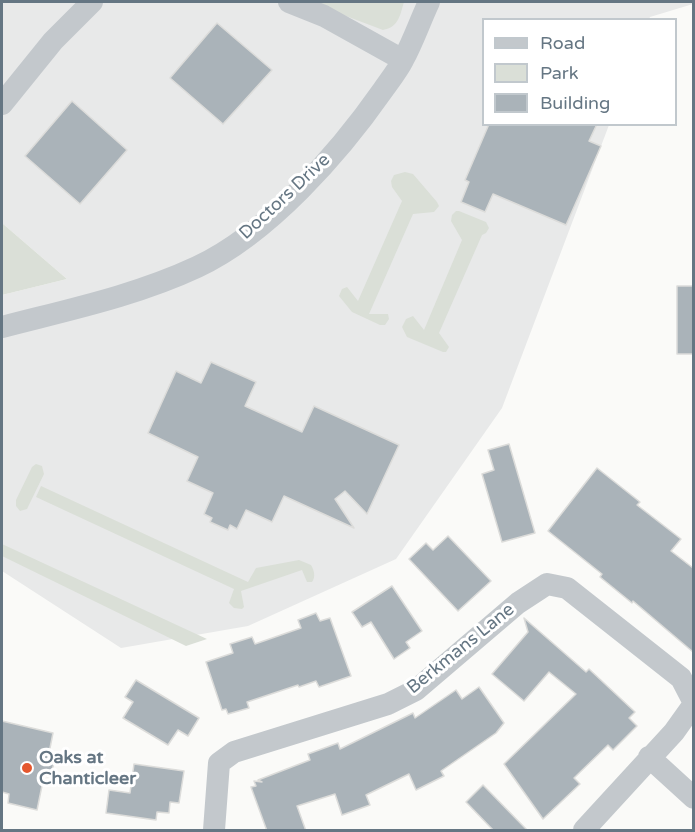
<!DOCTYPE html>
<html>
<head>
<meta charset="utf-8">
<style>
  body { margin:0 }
  #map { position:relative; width:695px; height:832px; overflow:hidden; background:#fafaf8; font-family:"Varela Round",sans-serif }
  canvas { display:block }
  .frame { position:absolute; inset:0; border:3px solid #657683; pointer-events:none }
  .legend { position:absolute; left:482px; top:18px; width:195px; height:108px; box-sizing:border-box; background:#fff; border:2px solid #c1c8cd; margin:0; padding:8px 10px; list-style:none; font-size:18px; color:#657683 }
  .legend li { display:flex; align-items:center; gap:12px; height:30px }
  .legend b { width:30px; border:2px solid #c1c8cd }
</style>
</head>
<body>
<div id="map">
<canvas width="695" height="832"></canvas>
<div class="frame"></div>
<ul class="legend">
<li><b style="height:8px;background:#c3c8cc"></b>Road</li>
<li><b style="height:16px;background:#dadfd7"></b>Park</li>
<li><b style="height:16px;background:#aab3b9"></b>Building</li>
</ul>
</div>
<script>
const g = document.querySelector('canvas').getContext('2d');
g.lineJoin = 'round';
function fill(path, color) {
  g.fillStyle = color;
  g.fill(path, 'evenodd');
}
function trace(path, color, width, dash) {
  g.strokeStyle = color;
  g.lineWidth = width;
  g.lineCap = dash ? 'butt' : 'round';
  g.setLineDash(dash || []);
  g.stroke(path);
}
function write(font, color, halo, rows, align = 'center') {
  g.font = font + ' "Varela Round",sans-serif';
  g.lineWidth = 6;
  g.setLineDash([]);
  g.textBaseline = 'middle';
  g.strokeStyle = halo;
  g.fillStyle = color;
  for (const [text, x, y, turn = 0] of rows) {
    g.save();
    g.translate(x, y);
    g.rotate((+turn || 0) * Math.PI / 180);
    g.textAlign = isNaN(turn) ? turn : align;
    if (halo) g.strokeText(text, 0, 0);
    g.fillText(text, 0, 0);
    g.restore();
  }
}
fill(new Path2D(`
  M 2,2 L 693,2 L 693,4 L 650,17 L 649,19 L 484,20 L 484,124 L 609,125 L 502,408 L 396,559 L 248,626 L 121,648 L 2,571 L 2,295 L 67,279 L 2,223 Z`), '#e8e9e9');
fill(new Path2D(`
  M 309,2 L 404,2 C 400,15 399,27 383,30 Z
  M 405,172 L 413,174 L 437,202 L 439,206 L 434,212 L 413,214 L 369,314 L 388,314 L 389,319 L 385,325 L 380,325 L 352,312 L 339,296 L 342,289 L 347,287 L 358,301 L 402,201 L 392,187 L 391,181 L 394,175 Z
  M 456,211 L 459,211 L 486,222 L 489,228 L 486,233 L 482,235 L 439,333 L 449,347 L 446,352 L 443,352 L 407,337 L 402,327 L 406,319 L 413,316 L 424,330 L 462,240 L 451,221 L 452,215 Z
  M 2,223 L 67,279 L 2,295 Z
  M 36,464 L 42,466 L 44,474 L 27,509 L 20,511 L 16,506 L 16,500 L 32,467 Z
  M 41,486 L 248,582 L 256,568 L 299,560 L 311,565 C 314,570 316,577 312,582 L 307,582 L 302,570 L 241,591 L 244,607 L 242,609 L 234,608 L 229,603 L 234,589 L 36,497 Z
  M 2,544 L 207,639 L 186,646 L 2,556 Z`), '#dadfd7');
const building = new Path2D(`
  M 217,23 L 272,70 L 223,124 L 170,78 Z
  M 72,101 L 127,150 L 80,204 L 25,156 Z
  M 489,124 L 597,124 L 589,141 L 601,146 L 566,225 L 493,194 L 485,212 L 461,202 L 469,182 L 465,180 Z
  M 677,286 L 693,286 L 693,354 L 677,354 Z
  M 211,362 L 256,382 L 245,406 L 302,432 L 314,406 L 399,445 L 367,514 L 345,491 L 335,499 L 354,528 L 284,496 L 272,522 L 246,510 L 237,529 L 230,525 L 228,530 L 210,522 L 212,518 L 204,514 L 213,493 L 187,481 L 198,457 L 148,433 L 176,371 L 201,383 Z
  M 509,444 L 535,533 L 502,542 L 482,474 L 494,470 L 488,450 Z
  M 597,468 L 640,502 L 637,505 L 681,539 L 671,551 L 693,568 L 693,652 L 633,601 L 632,603 L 600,577 L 602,574 L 548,531 Z
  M 448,536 L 491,581 L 458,611 L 409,559 L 426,543 L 433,550 Z
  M 392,586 L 422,631 L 406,642 L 410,648 L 394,659 L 371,622 L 362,627 L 352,612 Z
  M 316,613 L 320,621 L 330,618 L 351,676 L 319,687 L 316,681 L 299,687 L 298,685 L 247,702 L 249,708 L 228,714 L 226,709 L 222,710 L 206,662 L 233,653 L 230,644 L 252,637 L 255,644 L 301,628 L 298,620 Z
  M 524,618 L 586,672 L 589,669 L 635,712 L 629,718 L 637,726 L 613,750 L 608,745 L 574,778 L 580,784 L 543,819 L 504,764 L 576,694 L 549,672 L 524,701 L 492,674 L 528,632 Z
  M 136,680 L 199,718 L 188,736 L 178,730 L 168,745 L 123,718 L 133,702 L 125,697 Z
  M 479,687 L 504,723 L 496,733 L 441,771 L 444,776 L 416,790 L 409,774 L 366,795 L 370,805 L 342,815 L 335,794 L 297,806 L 306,831 L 267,831 L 251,787 L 256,786 L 254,781 L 262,782 L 258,780 L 310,760 L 308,754 L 338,743 L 340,749 L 413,713 L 415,718 L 456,690 L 462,699 Z
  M 2,721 L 53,733 L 48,758 L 55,760 L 50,777 L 44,776 L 37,810 L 8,803 L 9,794 L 2,792 Z
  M 134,764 L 184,771 L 179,803 L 170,802 L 169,813 L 157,812 L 156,820 L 106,813 L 109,790 L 130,793 Z
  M 483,785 L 528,831 L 494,831 L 466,802 Z`);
fill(building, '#aab3b9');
trace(building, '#dcdcda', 1.5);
trace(new Path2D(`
  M 289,2 L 324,16 L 403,60
  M 2,104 L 53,41 L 92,2
  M 2,327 C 67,310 135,296 197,267 C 268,234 339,153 383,90 C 390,80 398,70 403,60 C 413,42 420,21 429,2
  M 649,757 L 694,798
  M 214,830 L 219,763 L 234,752 L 388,704 L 416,690 L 518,603 L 547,584 L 567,588 L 681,678 L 694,703
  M 584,830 L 674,732 L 694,704`), '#c3c8cc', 22);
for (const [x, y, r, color] of [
  [27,768,6,"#e4572e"]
]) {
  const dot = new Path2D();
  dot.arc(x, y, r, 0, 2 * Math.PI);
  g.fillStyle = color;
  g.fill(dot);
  trace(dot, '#fff', 2);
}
write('18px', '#657683', '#fff', [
  ["Doctors Drive",285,197,-43],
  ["Berkmans Lane",461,649,-39]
]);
write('bold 18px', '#657683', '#fff', [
  ["Oaks at",39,758],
  ["Chanticleer",39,779]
], 'left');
</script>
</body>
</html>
